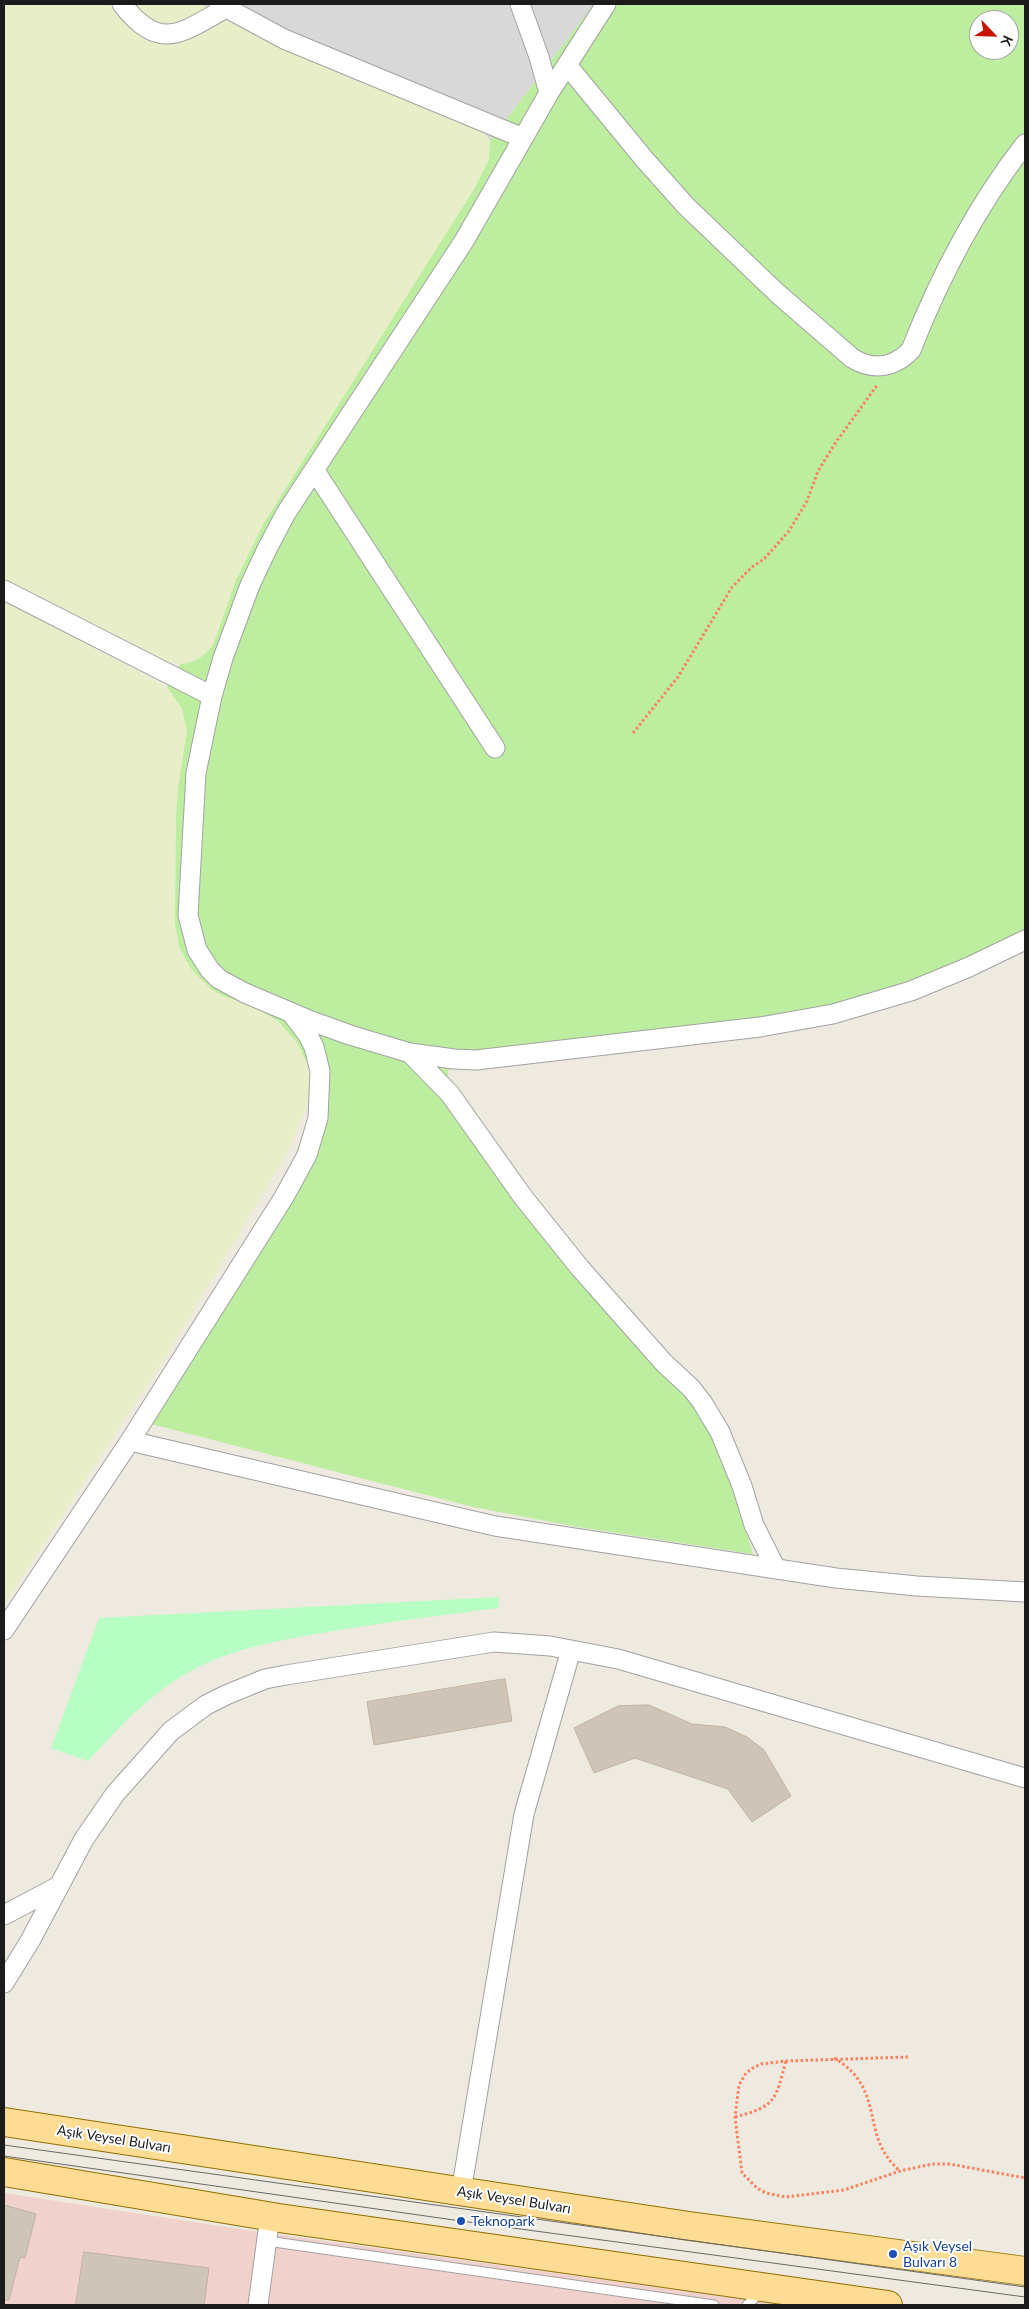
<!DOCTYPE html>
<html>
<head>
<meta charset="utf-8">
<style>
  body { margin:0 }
  #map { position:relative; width:1029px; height:2309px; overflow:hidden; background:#eeeadf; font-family:Lato,sans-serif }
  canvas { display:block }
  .frame { position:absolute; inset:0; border:5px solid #1b1b1b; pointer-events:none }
  .north { position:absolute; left:969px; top:10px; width:50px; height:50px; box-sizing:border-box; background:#fff; border:1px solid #a4a4a4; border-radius:50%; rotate:114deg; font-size:14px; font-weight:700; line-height:20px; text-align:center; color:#1b1b1b }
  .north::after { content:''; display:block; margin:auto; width:18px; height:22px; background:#c61500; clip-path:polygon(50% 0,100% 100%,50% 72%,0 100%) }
</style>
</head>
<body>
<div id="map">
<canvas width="1029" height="2309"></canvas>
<div class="frame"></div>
<div class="north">K</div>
</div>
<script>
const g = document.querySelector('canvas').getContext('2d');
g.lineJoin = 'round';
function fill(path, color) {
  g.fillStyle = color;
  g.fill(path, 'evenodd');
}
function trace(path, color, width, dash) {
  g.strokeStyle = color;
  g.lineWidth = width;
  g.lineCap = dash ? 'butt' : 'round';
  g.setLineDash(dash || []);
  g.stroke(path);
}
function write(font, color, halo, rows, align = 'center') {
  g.font = font + ' Lato,sans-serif';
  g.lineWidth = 4;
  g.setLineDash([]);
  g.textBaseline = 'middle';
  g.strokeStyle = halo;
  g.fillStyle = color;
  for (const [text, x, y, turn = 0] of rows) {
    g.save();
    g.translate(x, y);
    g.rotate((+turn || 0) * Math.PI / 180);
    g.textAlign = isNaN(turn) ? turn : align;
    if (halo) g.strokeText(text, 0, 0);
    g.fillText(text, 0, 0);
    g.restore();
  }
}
fill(new Path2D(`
  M 201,4 L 594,4 L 490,141 L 483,131 L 222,18 Z`), '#d9d8d8');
fill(new Path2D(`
  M 4,2193 L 246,2230 L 785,2305 L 4,2305 Z`), '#f1d1cc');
fill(new Path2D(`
  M 4,4 L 201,4 L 222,18 L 482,131 L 490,141 L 489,159 L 474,189 L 264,523 L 236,580 L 213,645 L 202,657 L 187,664 L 166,662 L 4,582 Z
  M 4,601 L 167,687 L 178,701 L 185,720 L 187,731 L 178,788 L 176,815 L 175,923 L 179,947 L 191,969 L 236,1001 L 265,1012 L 288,1030 L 303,1053 L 308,1065 L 310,1088 L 305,1110 L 287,1154 L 165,1358 L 4,1605 Z`), '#e8efc8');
fill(new Path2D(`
  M 594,4 L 1025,4 L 1025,943 L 917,993 L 453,1066 L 448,1071 L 448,1079 L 435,1091 L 681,1385 L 723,1455 L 753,1554 L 572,1526 L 473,1507 L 151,1424 L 317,1152 C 329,1122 332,1095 327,1063 L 308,1065 L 296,1041 L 278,1021 L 251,1005 L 223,996 L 211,989 L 191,969 L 179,947 L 175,923 L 176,815 L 178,788 L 187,731 L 182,709 L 167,687 L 180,664 C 194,663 204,657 213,645 L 236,580 L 264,523 L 474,189 L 489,159 L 490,141 ZM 979,20 L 1009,20 L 1009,50 L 979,50 Z`), '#bdee9f');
fill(new Path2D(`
  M 499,1597 L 498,1608 C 443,1615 388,1622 333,1631 C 282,1640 228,1648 184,1675 C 147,1697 117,1729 88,1761 L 51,1748 L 99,1618 Z`), '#b6fec3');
const building = new Path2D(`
  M 505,1679 L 512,1721 L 374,1745 L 367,1702 Z
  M 649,1705 L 692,1724 L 725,1727 L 747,1737 L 764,1750 L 791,1796 L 752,1822 L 728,1789 L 635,1758 L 594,1773 L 574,1728 L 618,1706 Z
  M 4,2205 L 36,2214 L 25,2258 L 20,2257 L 9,2300 L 4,2300 Z
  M 84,2252 L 209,2268 L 204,2305 L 76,2305 Z`);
fill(building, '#cec4b8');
trace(building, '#c0b2a0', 1);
const lane = new Path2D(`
  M 267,2241 L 714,2305
  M 747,2305 L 761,2292`);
const street = new Path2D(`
  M 122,4 C 160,53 181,33 226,8
  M 219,4 L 284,39 L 523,138
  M 520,4 L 539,57 L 549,93
  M 606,4 L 549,93 L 464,241 L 286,513 L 267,549 L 250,585 L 223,658 L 212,696 L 196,773 L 188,915 L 197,950 L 210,970 L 219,979 L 245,993 L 311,1021 L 350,1035 L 410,1053 L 454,1059 L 476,1060 L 760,1027 L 833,1014 L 911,991 L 969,967 L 1025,940
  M 567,65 L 645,160 L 686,206 L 777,293 L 852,358 C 873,371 894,368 911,350 C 940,276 976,207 1025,144
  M 315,471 L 495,748
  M 4,590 L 212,696
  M 410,1053 L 450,1094 L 523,1197 L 580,1268 L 664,1363 L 691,1388 L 702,1402 L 720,1432 L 742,1486 L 754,1525 L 776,1569
  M 130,1441 L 495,1526 L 836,1578 L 917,1586 L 1025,1592
  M 4,1630 L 130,1441 L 284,1197 L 307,1155 L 318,1118 L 320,1071 L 314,1047 L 308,1035 L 292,1014
  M 4,1915 L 59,1886
  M 4,1983 L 30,1941 L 84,1839 L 115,1794 L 171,1731 L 206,1705 L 226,1695 L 265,1679 L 286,1675 L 494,1642 L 550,1646 L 618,1659 L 1025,1778
  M 461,2192 L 524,1814 L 571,1650
  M 258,2305 L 270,2216`);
const primary = new Path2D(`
  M 4,2122 L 689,2226 L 1025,2271
  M 4,2172 L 279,2218 L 888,2305`);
trace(lane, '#a2a2a2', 11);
trace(street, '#a2a2a2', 21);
trace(primary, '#927100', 30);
trace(new Path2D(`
  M 633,733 L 678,677 L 732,587 L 752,567 L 764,559 L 789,531 L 807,501 L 818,471 L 836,442 L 878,384
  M 908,2057 L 786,2061 L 761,2064 L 753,2068 L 746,2073 L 739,2085 L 735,2117 L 742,2173 L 757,2188 L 766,2193 L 786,2197 L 844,2190 L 900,2171 L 932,2164 L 950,2164 L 1025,2178
  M 834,2058 C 888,2090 858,2135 900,2171
  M 735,2117 C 777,2106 775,2100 786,2061`), '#ff805f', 3, [2.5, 2.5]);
trace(lane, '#fff', 9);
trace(street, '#fff', 19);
trace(primary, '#ffdc93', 28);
trace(new Path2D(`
  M 4,2145 L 1025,2287
  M 4,2156 L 461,2221 L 1025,2297`), '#696969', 1);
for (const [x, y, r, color] of [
  [461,2221,5,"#1a4fb4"],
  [893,2254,5,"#1a4fb4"]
]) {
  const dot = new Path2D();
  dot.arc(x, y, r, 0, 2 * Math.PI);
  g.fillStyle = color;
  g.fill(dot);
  trace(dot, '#fff', 2);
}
write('14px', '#1b1b1b', '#fff', [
  ["Aşık Veysel Bulvarı",114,2139,9],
  ["Aşık Veysel Bulvarı",514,2200,9]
]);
write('14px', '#164399', '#fff', [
  ["Teknopark",471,2221],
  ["Aşık Veysel",903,2246],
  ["Bulvarı 8",903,2262]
], 'left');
</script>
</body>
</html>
